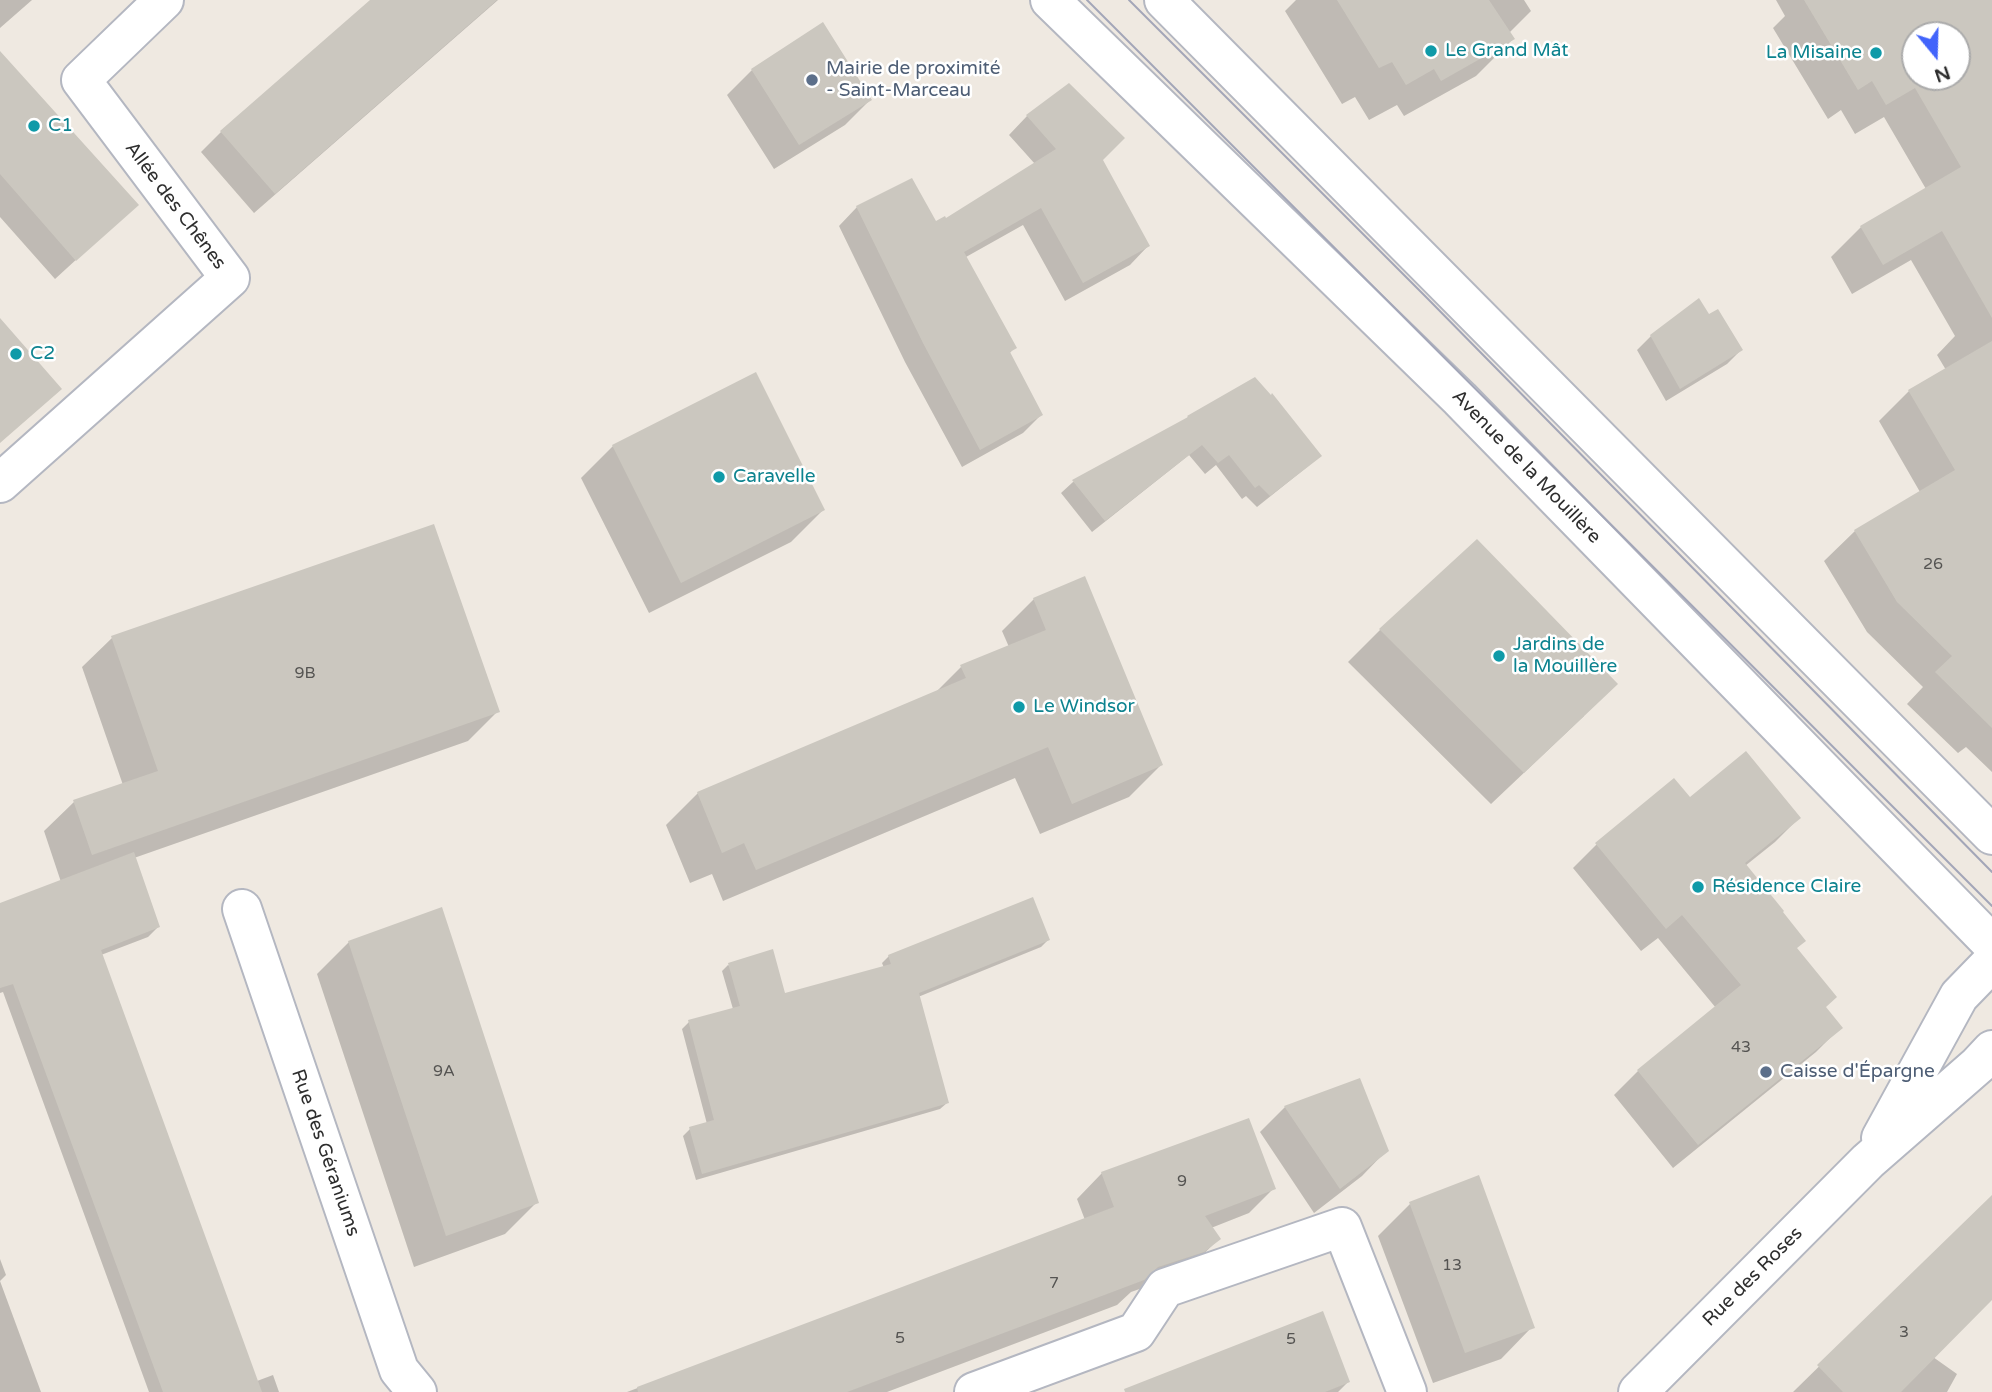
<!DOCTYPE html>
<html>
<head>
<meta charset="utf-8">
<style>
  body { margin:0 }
  #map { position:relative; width:1992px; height:1392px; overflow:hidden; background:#efe9e1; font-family:"Varela Round",sans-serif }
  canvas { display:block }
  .north { position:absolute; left:1901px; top:21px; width:70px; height:70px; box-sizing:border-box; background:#fff; border:2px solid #ababab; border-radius:50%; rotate:161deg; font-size:19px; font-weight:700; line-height:28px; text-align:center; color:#2e2e2e }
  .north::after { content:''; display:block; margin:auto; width:24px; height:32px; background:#4264fb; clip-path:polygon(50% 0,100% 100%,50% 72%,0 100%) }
</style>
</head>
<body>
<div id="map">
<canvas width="1992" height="1392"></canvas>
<div class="north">N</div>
</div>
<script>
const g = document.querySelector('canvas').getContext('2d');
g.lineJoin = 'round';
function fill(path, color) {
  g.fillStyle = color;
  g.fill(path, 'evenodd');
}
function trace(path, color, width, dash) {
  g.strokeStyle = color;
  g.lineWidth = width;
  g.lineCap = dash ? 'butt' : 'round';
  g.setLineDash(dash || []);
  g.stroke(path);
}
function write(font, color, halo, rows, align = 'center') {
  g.font = font + ' "Varela Round",sans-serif';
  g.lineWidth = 5;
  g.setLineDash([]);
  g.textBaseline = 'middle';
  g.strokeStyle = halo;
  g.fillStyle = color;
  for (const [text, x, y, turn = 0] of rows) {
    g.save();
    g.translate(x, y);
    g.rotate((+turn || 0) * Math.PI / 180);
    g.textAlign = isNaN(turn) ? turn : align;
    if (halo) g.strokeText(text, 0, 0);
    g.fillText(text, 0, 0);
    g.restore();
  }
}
fill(new Path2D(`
  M 0,0 L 32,0 L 0,28 Z
  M 372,0 L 498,0 L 254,213 L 201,152 L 221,132 Z
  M 1296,0 L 1524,0 L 1531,11 L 1509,33 L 1513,39 L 1476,76 L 1404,116 L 1397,105 L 1369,120 L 1355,97 L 1342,104 L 1285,11 Z
  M 1776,0 L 1992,0 L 1992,772 L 1966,747 L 1958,753 L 1907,704 L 1923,687 L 1867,632 L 1824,561 L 1855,531 L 1920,492 L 1879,421 L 1909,391 L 1946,370 L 1937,355 L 1955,336 L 1911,260 L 1852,294 L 1831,257 L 1861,227 L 1926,189 L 1884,117 L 1855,134 L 1841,110 L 1828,119 L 1773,28 L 1785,16 ZM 1915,35 L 1957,35 L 1957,77 L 1915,77 Z
  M 752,70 L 870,100 L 845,125 L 774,169 L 727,95 Z
  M 0,80 L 136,205 L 55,279 L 0,217 Z
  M 1069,85 L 1101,160 L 1148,246 L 1130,265 L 1065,301 L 1023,225 L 966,257 L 1015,347 L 1009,354 L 1041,415 L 1023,433 L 962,467 L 905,362 L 839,226 L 857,207 L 935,223 L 945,220 L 1035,164 L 1009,135 L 1027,116 Z
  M 1708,317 L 1741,350 L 1727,364 L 1666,401 L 1637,350 L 1651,336 Z
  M 1188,417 L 1319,455 L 1307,467 L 1257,507 L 1246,496 L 1242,499 L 1216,465 L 1205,474 L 1189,455 L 1092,532 L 1061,493 L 1073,482 L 1183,422 Z
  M 613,446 L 823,510 L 791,542 L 649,613 L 581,478 Z
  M 1477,542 L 1584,716 L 1491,804 L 1348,662 L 1380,630 Z
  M 1034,599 L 1161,765 L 1129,797 L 1040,834 L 1015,778 L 723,901 L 712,874 L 690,883 L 666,825 L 698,793 L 935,693 L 961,667 L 1009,647 L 1002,631 Z
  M 112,638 L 498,711 L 468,741 L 134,858 L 158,927 L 148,937 L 101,955 L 257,1381 L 273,1375 L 279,1392 L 149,1392 L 3,992 L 0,993 L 0,905 L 61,882 L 44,831 L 74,802 L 123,785 L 82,667 Z
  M 1689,800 L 1799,818 L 1775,842 L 1745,866 L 1795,949 L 1824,1008 L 1840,1028 L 1816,1052 L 1673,1168 L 1614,1095 L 1638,1071 L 1716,1008 L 1658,938 L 1641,951 L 1573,868 L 1597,844 Z
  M 1048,940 L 1041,947 L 918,997 L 947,1103 L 940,1109 L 696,1180 L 683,1136 L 690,1129 L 707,1124 L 682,1029 L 689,1022 L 733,1009 L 722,971 L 728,965 L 783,995 L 884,968 L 882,963 L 889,956 Z
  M 349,942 L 537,1202 L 505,1234 L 414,1267 L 317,974 Z
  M 1359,1080 L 1387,1150 L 1362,1176 L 1314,1213 L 1260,1132 L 1285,1107 Z
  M 1102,1173 L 1274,1188 L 1249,1213 L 1211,1228 L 1219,1239 L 1193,1264 L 1177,1276 L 1131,1292 L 1117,1305 L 887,1392 L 627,1392 L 1085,1220 L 1077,1199 Z
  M 1992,1197 L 1992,1297 L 1933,1357 L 1957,1374 L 1947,1392 L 1793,1392 Z
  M 1410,1204 L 1532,1327 L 1501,1359 L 1433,1383 L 1378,1236 Z
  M 0,1259 L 6,1275 L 0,1281 L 41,1392 L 0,1392 Z
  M 1348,1382 L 1338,1392 L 1154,1392 Z`), '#0003');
fill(new Path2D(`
  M 370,0 L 497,0 L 275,194 L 220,131 Z
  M 1337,0 L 1489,0 L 1515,39 L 1441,81 L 1434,69 L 1406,85 L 1392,62 L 1379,68 Z
  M 1804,0 L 1992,0 L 1992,318 L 1942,231 L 1883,265 L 1860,226 L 1961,167 L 1915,88 L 1886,105 L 1872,81 L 1858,90 ZM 1915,35 L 1957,35 L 1957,77 L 1915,77 Z
  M 823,22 L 872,100 L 799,145 L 751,69 Z
  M 0,51 L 139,205 L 76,261 L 0,174 Z
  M 1069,83 L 1125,138 L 1103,160 L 1150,246 L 1083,283 L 1041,208 L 964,252 L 1017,348 L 1010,352 L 1043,415 L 980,450 L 923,343 L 856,206 L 912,178 L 936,221 L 945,216 L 946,218 L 1056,149 L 1026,115 Z
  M 1699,298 L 1709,314 L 1718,309 L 1743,350 L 1680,389 L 1650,335 Z
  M 0,318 L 62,389 L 0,443 Z
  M 1992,341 L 1992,728 L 1935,672 L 1952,656 L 1897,602 L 1854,530 L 1955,470 L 1908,390 Z
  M 756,372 L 825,510 L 681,583 L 612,445 Z
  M 1255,377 L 1271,395 L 1272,393 L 1322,456 L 1270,496 L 1259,485 L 1255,488 L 1229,455 L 1218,463 L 1202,445 L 1105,521 L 1072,480 L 1188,417 L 1187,416 Z
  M 434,524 L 500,712 L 92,855 L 73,800 L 158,771 L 111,636 Z
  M 1477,539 L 1618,684 L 1524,773 L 1379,629 Z
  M 1085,576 L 1163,765 L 1072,804 L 1048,747 L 756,870 L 744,843 L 722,853 L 697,792 L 966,678 L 960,665 L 1046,630 L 1033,598 Z
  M 1746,751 L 1801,818 L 1745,863 L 1784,911 L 1783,912 L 1806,941 L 1797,948 L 1837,997 L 1826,1007 L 1843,1028 L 1698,1145 L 1637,1070 L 1741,985 L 1682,915 L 1666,929 L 1595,843 L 1674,778 L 1690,797 Z
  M 134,852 L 160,927 L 101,950 L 262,1392 L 163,1392 L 13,984 L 0,988 L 0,903 Z
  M 1033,897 L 1050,940 L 919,993 L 949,1103 L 702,1174 L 689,1127 L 714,1120 L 688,1020 L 740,1006 L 728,963 L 773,949 L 785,993 L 891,964 L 888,955 Z
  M 442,907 L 539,1203 L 446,1236 L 348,941 Z
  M 1360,1078 L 1389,1151 L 1340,1189 L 1284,1106 Z
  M 1249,1118 L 1276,1189 L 1205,1216 L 1221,1239 L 1204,1252 L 1158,1267 L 1144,1280 L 847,1392 L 638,1392 L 637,1387 L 1114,1207 L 1101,1172 Z
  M 1479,1175 L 1535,1328 L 1465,1353 L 1409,1202 Z
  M 1992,1195 L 1992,1300 L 1901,1392 L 1843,1392 L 1817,1365 Z
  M 1323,1311 L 1350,1382 L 1325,1392 L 1125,1392 L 1124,1389 Z`), '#cbc7bf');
const street = new Path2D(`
  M 1050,0 L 1460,399 L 1992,944
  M 1164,0 L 1992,835
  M 0,483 L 230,278 L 81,80 L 164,0
  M 242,909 L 399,1370 L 417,1392
  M 1881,1138 L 1959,996 L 1992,962
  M 974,1392 L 1136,1332 L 1165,1288 L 1342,1227 L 1407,1392
  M 1638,1392 L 1868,1161 L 1978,1065 L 1992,1050`);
trace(street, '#b4b7c1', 42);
trace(street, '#fff', 38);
trace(new Path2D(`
  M 1087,0 L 1992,906
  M 1129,0 L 1427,298 L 1992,872`), '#a3a6b8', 2);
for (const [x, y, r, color] of [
  [1431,51,7,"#0f9aa8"],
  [1876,53,7,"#0f9aa8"],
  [812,80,7,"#5c6f8a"],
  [34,126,7,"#0f9aa8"],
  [16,354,7,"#0f9aa8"],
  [719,477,7,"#0f9aa8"],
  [1499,656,7,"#0f9aa8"],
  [1019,707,7,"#0f9aa8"],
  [1698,887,7,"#0f9aa8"],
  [1766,1072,7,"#5c6f8a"]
]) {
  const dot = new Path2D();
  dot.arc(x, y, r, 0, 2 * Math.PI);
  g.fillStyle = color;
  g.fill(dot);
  trace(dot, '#fff', 2.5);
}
write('16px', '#555452', null, [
  ["26",1933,565],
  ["9B",305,674],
  ["43",1741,1048],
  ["9A",444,1072],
  ["9",1182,1182],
  ["13",1452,1266],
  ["7",1054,1284],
  ["3",1904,1333],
  ["5",900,1339],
  ["5",1291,1340]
]);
write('19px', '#0d838f', '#fff', [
  ["Le Grand Mât",1445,51],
  ["La Misaine",1862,53,"right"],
  ["C1",48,126],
  ["C2",30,354],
  ["Caravelle",733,477],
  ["Jardins de",1513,645],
  ["la Mouillère",1513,667],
  ["Le Windsor",1033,707],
  ["Résidence Claire",1712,887]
], 'left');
write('19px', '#4e5e75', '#fff', [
  ["Mairie de proximité",826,69],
  ["- Saint-Marceau",826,91],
  ["Caisse d'Épargne",1780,1072]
], 'left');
write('19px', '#2e2e2e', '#fff', [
  ["Allée des Chênes",175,206,53],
  ["Avenue de la Mouillère",1526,467,46],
  ["Rue des Géraniums",325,1153,71],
  ["Rue des Roses",1753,1277,-45]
]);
</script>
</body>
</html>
